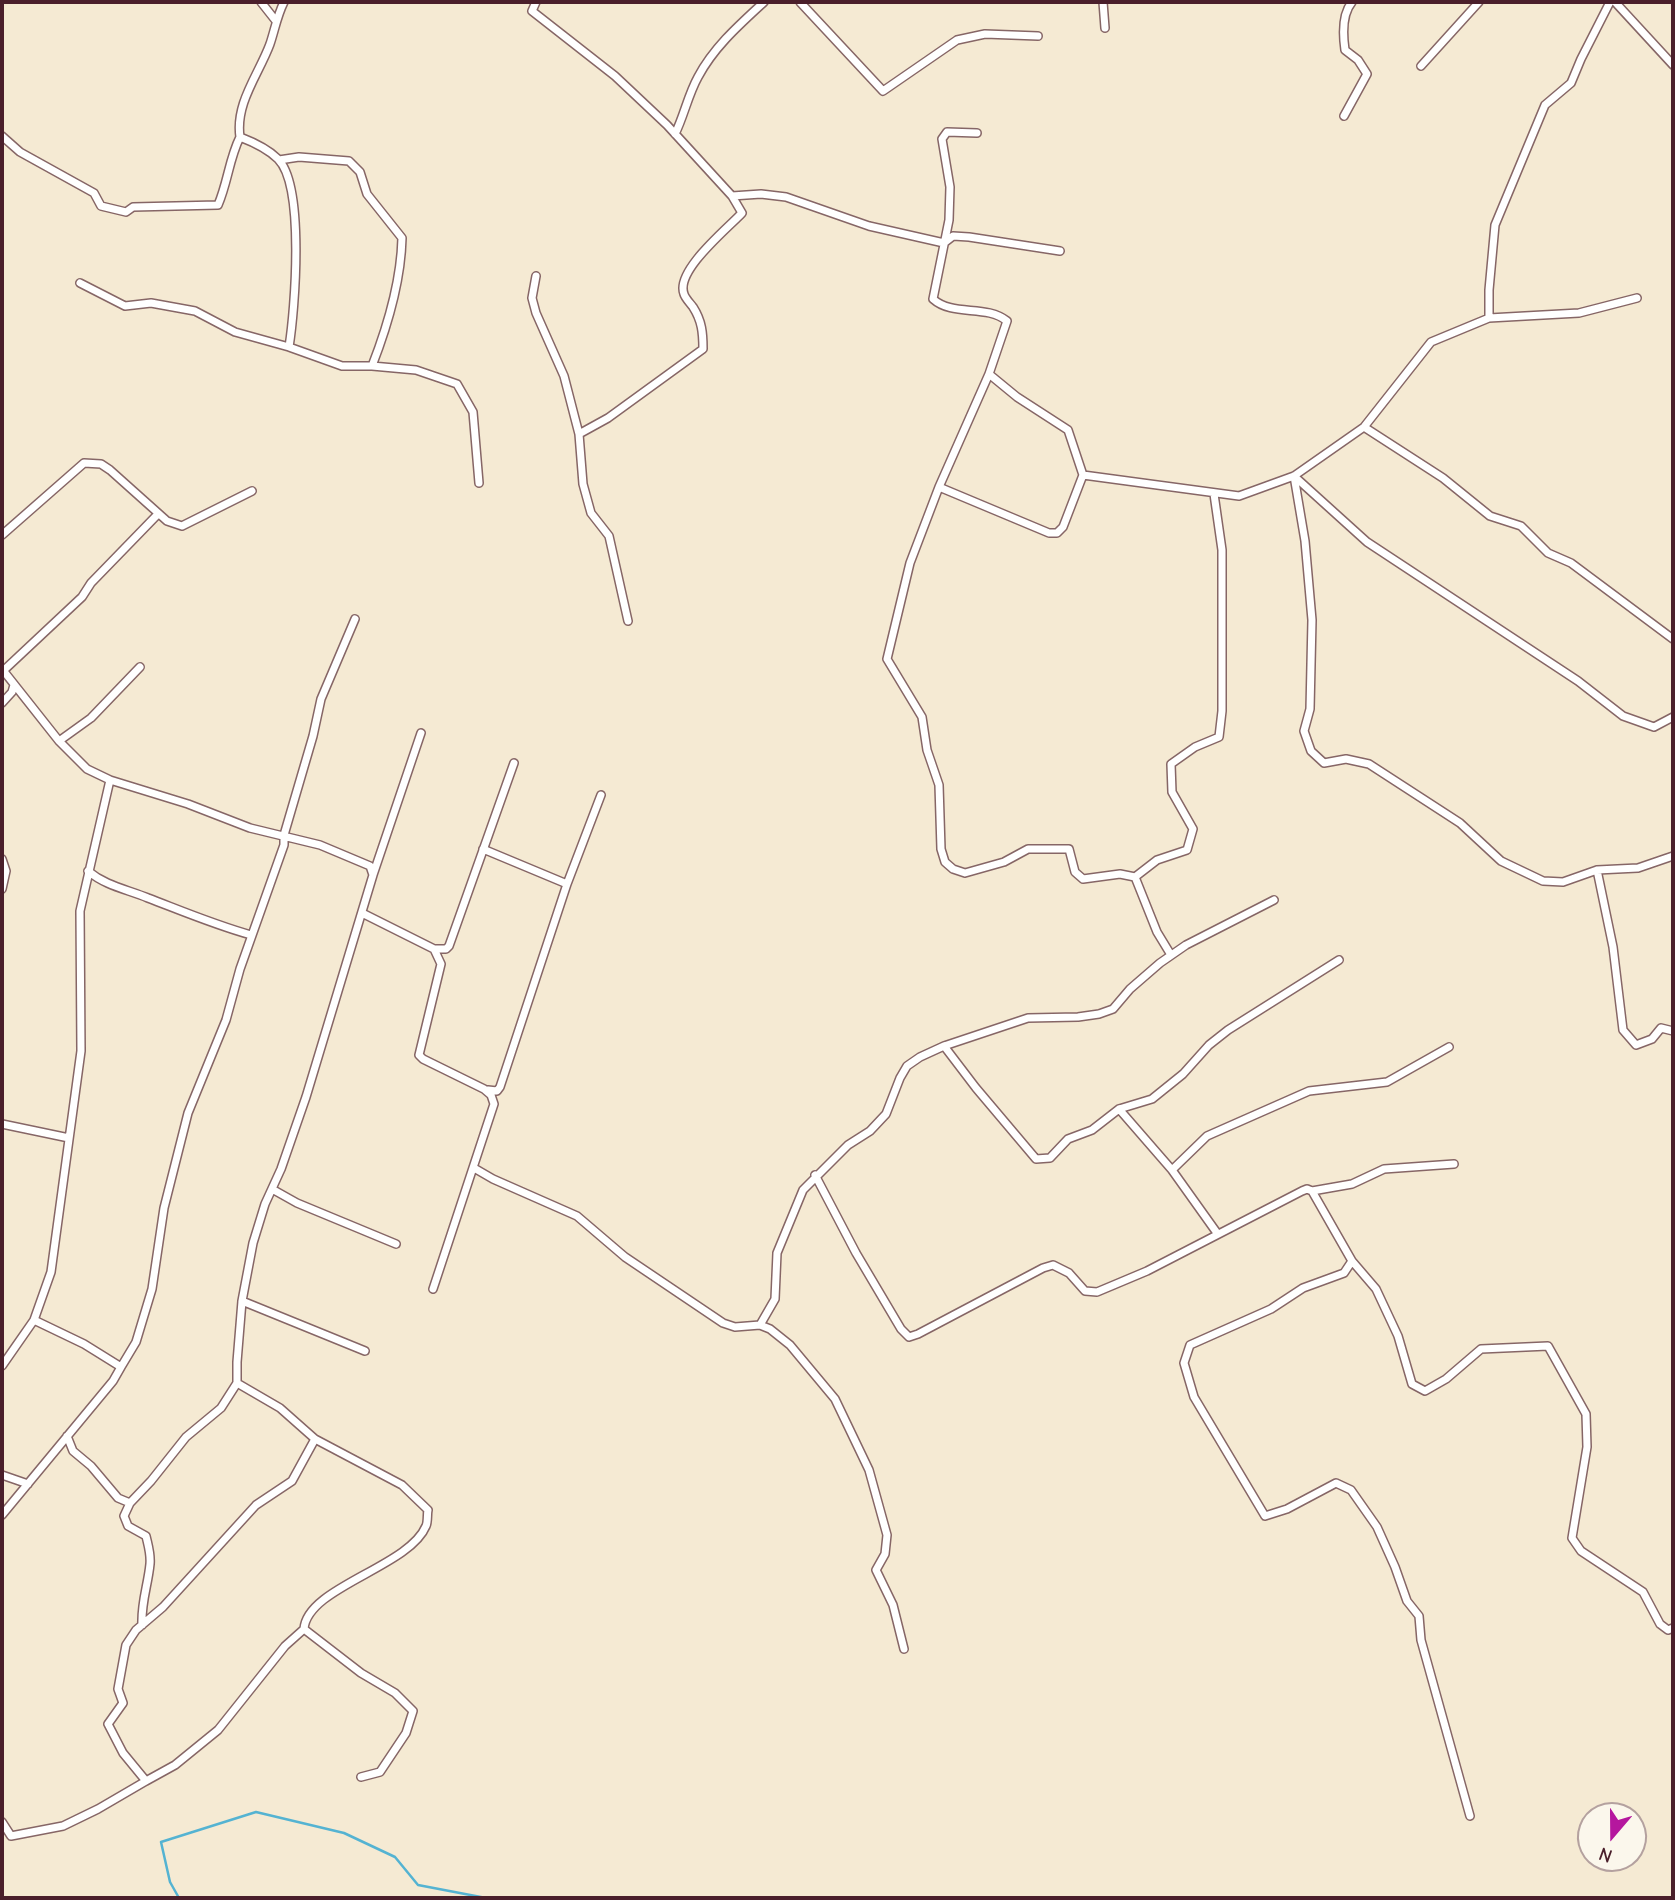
<!DOCTYPE html>
<html>
<head>
<meta charset="utf-8">
<style>
  body { margin:0 }
  #map { position:relative; width:1675px; height:1900px; overflow:hidden; background:#f5ead3; font-family:"Comic Neue",sans-serif }
  canvas { display:block }
  .frame { position:absolute; inset:0; border:4px solid #4a1f2b; pointer-events:none }
  .north { position:absolute; left:1577px; top:1802px; width:70px; height:70px; box-sizing:border-box; background:#fbf7ec; border:2px solid #b4a19f; border-radius:50%; rotate:200deg; font-size:19px; font-weight:700; line-height:28px; text-align:center; color:#4a1f2b }
  .north::after { content:''; display:block; margin:auto; width:24px; height:32px; background:#b5179e; clip-path:polygon(50% 0,100% 100%,50% 72%,0 100%) }
</style>
</head>
<body>
<div id="map">
<canvas width="1675" height="1900"></canvas>
<div class="frame"></div>
<div class="north">N</div>
</div>
<script>
const g = document.querySelector('canvas').getContext('2d');
g.lineJoin = 'round';
function trace(path, color, width, dash) {
  g.strokeStyle = color;
  g.lineWidth = width;
  g.lineCap = dash ? 'butt' : 'round';
  g.setLineDash(dash || []);
  g.stroke(path);
}
trace(new Path2D(`
  M 179,1898 L 170,1882 L 161,1842 L 256,1812 L 344,1833 L 395,1857 L 418,1885 L 486,1898`), '#54b3d2', 2.5);
const minor = new Path2D(`
  M 261,2 L 276,21
  M 536,2 L 532,11 L 615,76 L 667,125 L 732,196 L 761,194 L 786,197 L 869,226 L 944,243 L 953,236 L 969,237 L 1060,251
  M 800,2 L 883,91 L 957,40 L 985,34 L 1038,36
  M 1103,2 L 1105,28
  M 1615,2 L 1673,65
  M 1421,66 L 1479,2
  M 1344,116 L 1367,74 L 1358,60 L 1345,50 C 1343,36 1342,14 1352,2
  M 977,133 L 947,132 L 942,139 L 950,187 L 949,220 L 933,299 C 953,317 986,304 1007,321 L 989,374 L 1017,397 L 1068,430 L 1083,475 L 1239,496 L 1294,476 L 1364,427 L 1431,342 L 1489,318 L 1489,290 L 1495,225 L 1545,105 L 1571,83 L 1581,59 L 1610,2
  M 675,134 C 684,116 688,95 698,77 C 714,47 739,25 764,2
  M 2,136 L 20,152 L 94,193 L 101,206 L 126,212 L 133,207 L 218,205 C 228,182 229,159 240,137
  M 279,160 L 299,157 L 349,161 L 360,172 L 367,194 L 402,238 C 401,281 388,325 372,366
  M 536,276 L 532,298 L 536,313 L 564,376 L 579,434 L 608,418 L 703,349 C 703,333 702,321 693,307 C 690,303 685,298 684,294 C 675,271 727,229 742,213 L 732,196
  M 80,283 L 125,306 L 151,303 L 195,311 L 235,332 L 289,347 C 295,309 305,186 278,159 C 268,149 253,142 240,137 C 235,103 259,74 270,44 C 275,29 277,16 284,2
  M 1489,318 L 1579,313 L 1637,298
  M 289,347 L 342,366 L 372,366 L 416,370 L 457,384 L 473,412 L 479,483
  M 989,374 L 939,487 L 910,563 L 887,659 L 922,717 L 927,750 L 939,785 L 941,849 L 945,862 L 953,869 L 965,873 L 1004,862 L 1028,849 L 1069,849 L 1075,872 L 1083,879 L 1120,874 L 1135,877 L 1157,932 L 1171,955
  M 1364,427 L 1443,478 L 1490,516 L 1521,526 L 1548,553 L 1571,563 L 1673,639
  M 579,434 L 583,484 L 591,513 L 609,536 L 628,621
  M 939,487 L 1049,533 L 1057,533 L 1063,527 L 1083,475
  M 2,535 L 84,463 L 101,464 L 110,470 L 167,521 L 182,526 L 252,491
  M 2,669 L 59,741 L 87,769 L 110,780 L 188,804 L 250,828 L 320,845 L 370,866 L 373,875 L 306,1097 L 281,1169 L 265,1204 L 253,1243 L 242,1301 L 237,1362 L 237,1383 L 221,1408 L 186,1437 L 151,1481 L 130,1503 L 124,1516 L 128,1526 L 146,1536 C 148,1545 151,1554 150,1564 C 148,1585 141,1602 142,1625
  M 3,671 L 82,597 L 91,583 L 158,514
  M 2,703 L 12,692 L 14,685
  M 1673,717 L 1654,727 L 1623,716 L 1578,681 L 1367,542 L 1294,476 L 1305,541 L 1312,620 L 1310,709 L 1304,731 L 1311,751 L 1324,763 L 1346,759 L 1369,764 L 1460,823 L 1501,861 L 1543,881 L 1563,882 L 1597,870 L 1638,868 L 1673,856
  M 59,741 L 91,718 L 140,667
  M 483,849 L 567,884
  M 2,859 L 6,871 L 2,889
  M 1597,870 L 1613,947 L 1623,1030 L 1636,1045 L 1652,1039 L 1661,1028 L 1673,1031
  M 88,871 C 106,886 126,889 148,898 C 182,911 215,925 251,935
  M 373,875 L 421,733
  M 1135,877 L 1157,860 L 1187,850 L 1193,829 L 1172,792 L 1171,764 L 1195,747 L 1219,737 L 1222,711 L 1222,550 L 1214,494
  M 362,913 L 434,949 L 446,949 L 449,946 L 514,763
  M 944,1046 L 976,1088 L 1036,1159 L 1050,1158 L 1068,1139 L 1092,1130 L 1119,1109 L 1152,1099 L 1183,1074 L 1209,1045 L 1228,1030 L 1339,960
  M 488,1090 L 497,1091 L 500,1087 L 567,884 L 601,795
  M 1119,1109 L 1172,1170 L 1217,1233
  M 2,1124 L 69,1138
  M 474,1168 L 493,1179 L 577,1216 L 625,1257 L 723,1323 L 735,1327 L 760,1325 L 770,1329 L 790,1345 L 835,1399 L 869,1470 L 887,1535 L 885,1554 L 876,1570 L 893,1605 L 904,1649
  M 1172,1170 L 1207,1136 L 1309,1091 L 1387,1082 L 1449,1047
  M 815,1175 L 856,1253 L 901,1329 L 909,1337 L 918,1334 L 1043,1268 L 1053,1265 L 1069,1273 L 1085,1291 L 1097,1292 L 1147,1271 L 1302,1191 L 1307,1189 L 1312,1191 L 1352,1261 L 1344,1273 L 1303,1288 L 1271,1309 L 1190,1345 L 1184,1363 L 1194,1397 L 1265,1516 L 1287,1509 L 1336,1483 L 1351,1490 L 1377,1527 L 1395,1567 L 1407,1601 L 1419,1616 L 1421,1640 L 1470,1816
  M 272,1189 L 297,1203 L 396,1244
  M 1312,1191 L 1352,1184 L 1384,1169 L 1454,1164
  M 1352,1261 L 1376,1289 L 1398,1336 L 1412,1384 L 1425,1391 L 1446,1379 L 1481,1349 L 1548,1346 L 1586,1414 L 1587,1447 L 1572,1538 L 1581,1551 L 1643,1592 L 1660,1624 L 1668,1630 L 1673,1628
  M 433,1289 L 494,1104 L 491,1095 L 484,1089 L 423,1059 L 419,1055 L 441,964 L 434,949
  M 242,1301 L 365,1351
  M 760,1325 L 775,1299 L 777,1253 L 803,1190 L 848,1145 L 870,1131 L 886,1114 L 900,1078 L 907,1066 L 920,1057 L 944,1046 L 1028,1018 L 1078,1017 L 1099,1014 L 1113,1009 L 1130,989 L 1160,963 L 1186,945 L 1274,900
  M 2,1366 L 34,1320 L 51,1272 L 81,1051 L 80,911 L 110,780
  M 121,1367 L 136,1342 L 152,1289 L 164,1208 L 188,1113 L 226,1020 L 240,969 L 284,845 L 284,835 L 313,736 L 321,699 L 355,619
  M 67,1436 L 73,1451 L 91,1466 L 118,1498 L 130,1503
  M 315,1439 L 402,1485 L 428,1510 C 427,1514 428,1522 426,1526 C 409,1567 307,1587 304,1629 L 361,1673 L 395,1693 L 413,1711 L 406,1733 L 380,1772 L 361,1777
  M 2,1475 L 28,1484
  M 2,1515 L 113,1381 L 121,1367 L 84,1344 L 34,1320
  M 146,1781 L 175,1765 L 218,1730 L 285,1646 L 304,1629
  M 2,1822 L 11,1836 L 63,1826 L 98,1809 L 146,1781 L 123,1753 L 108,1724 L 123,1703 L 118,1689 L 126,1645 L 136,1630 L 163,1607 L 256,1505 L 292,1481 L 315,1439 L 280,1408 L 237,1383`);
trace(minor, '#866666', 10);
trace(minor, '#fff', 7);
</script>
</body>
</html>
